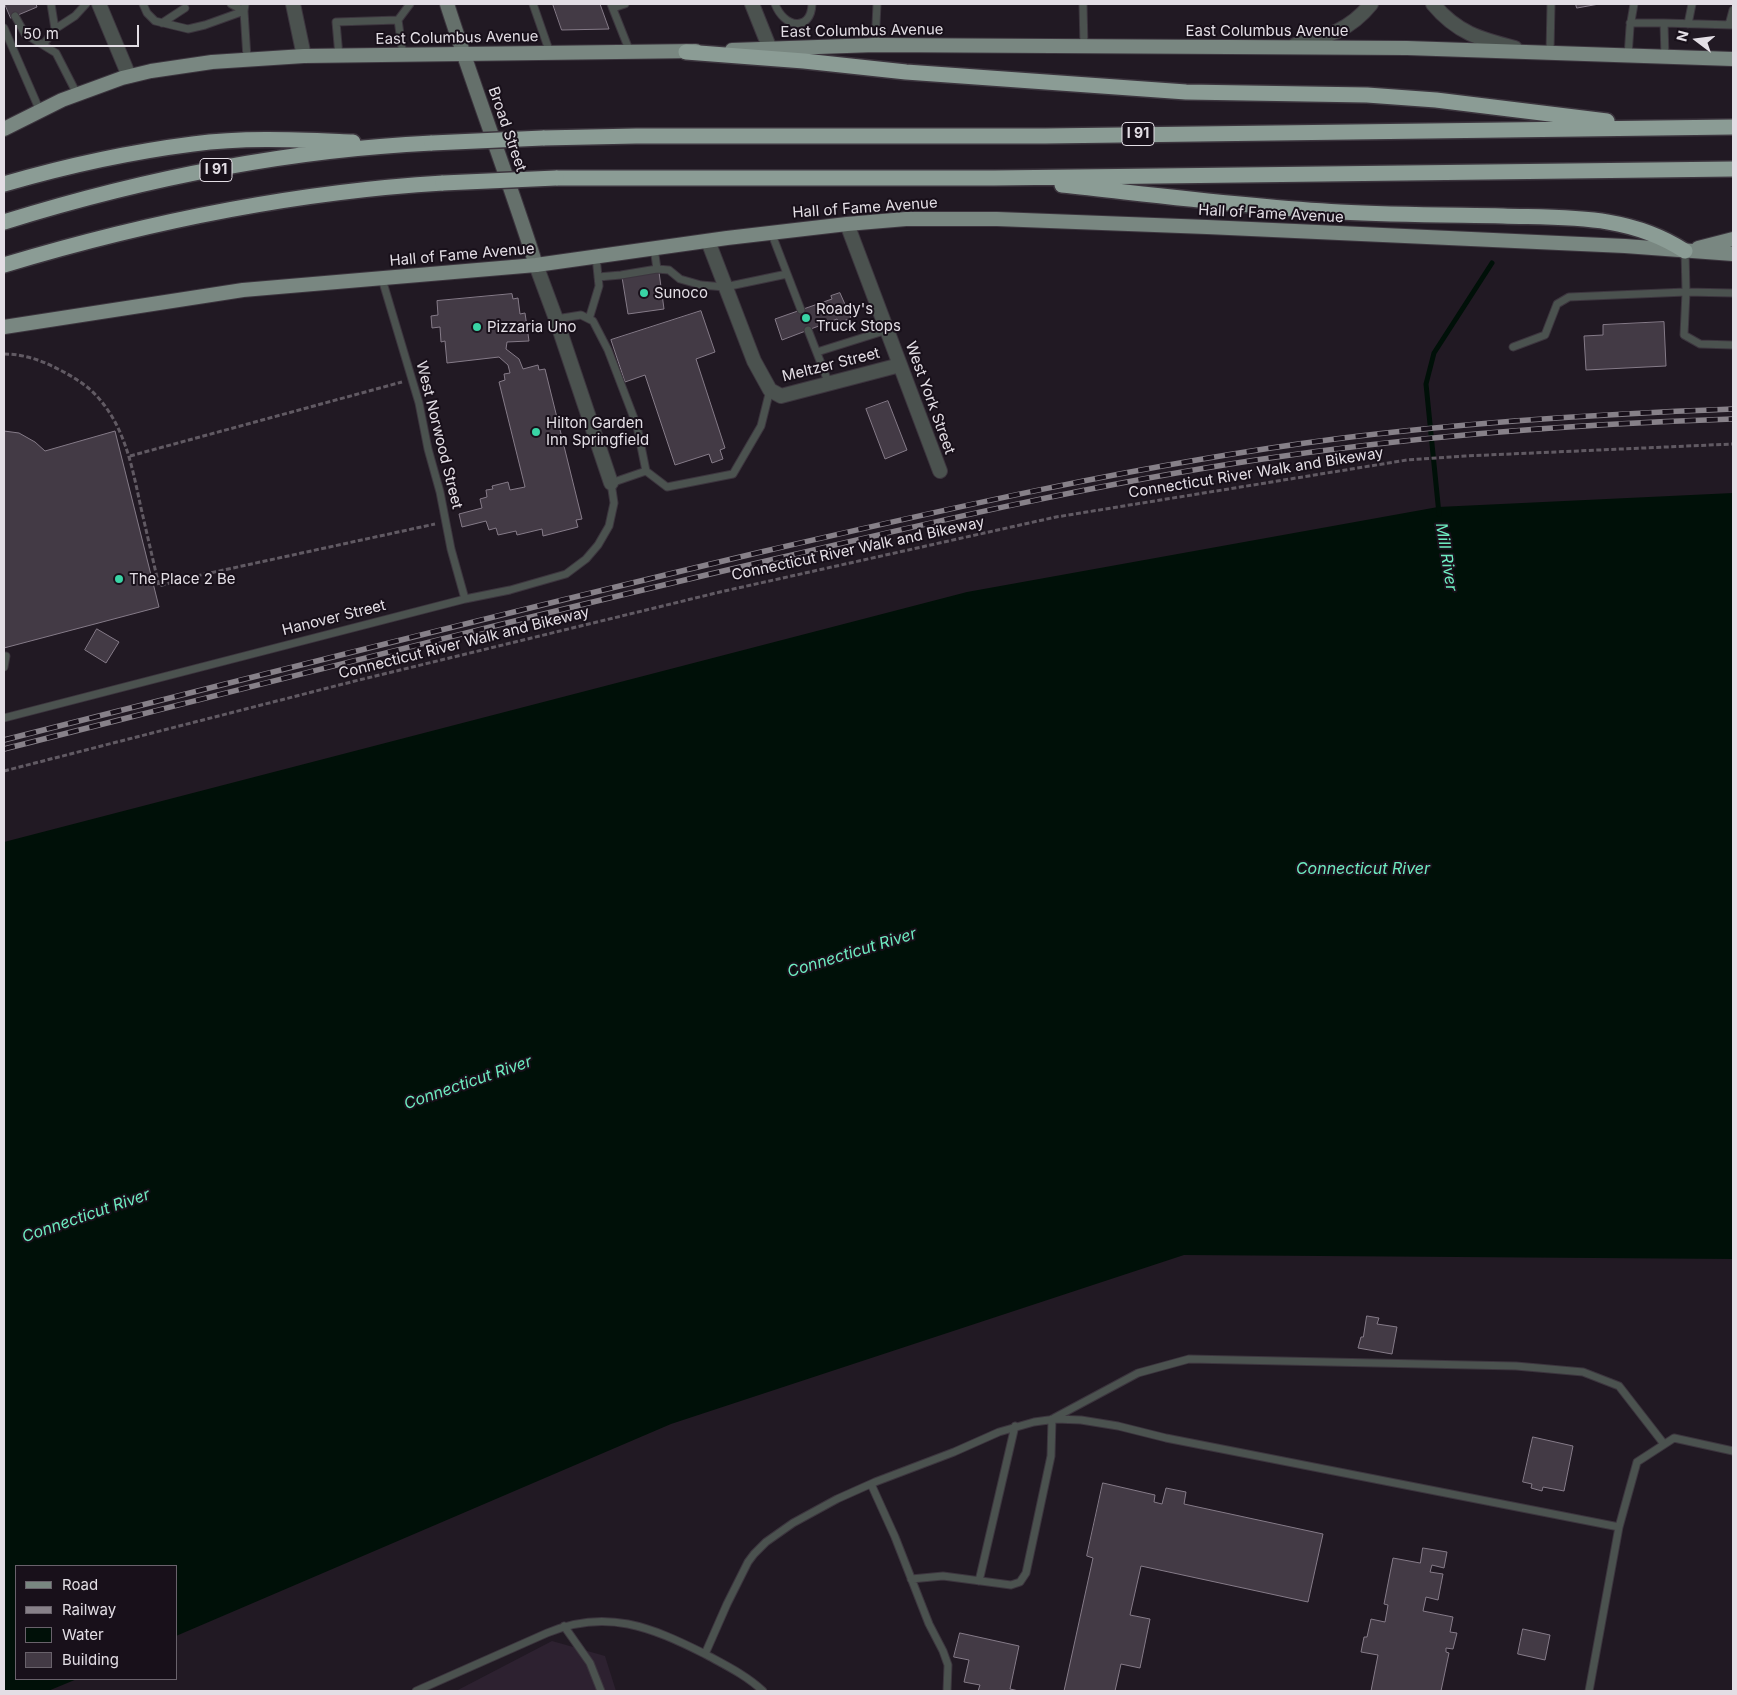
<!DOCTYPE html>
<html>
<head>
<meta charset="utf-8">
<style>
  body { margin:0 }
  #map { position:relative; width:1737px; height:1695px; overflow:hidden; background:#211923; font-family:Inter,sans-serif }
  canvas { display:block }
  .frame { position:absolute; inset:0; border:5px solid #e3dee5; pointer-events:none }
  .legend { position:absolute; left:15px; top:1565px; width:162px; height:115px; box-sizing:border-box; background:#18101a; border:1px solid #69626b; margin:0; padding:6px 9px; list-style:none; font-size:15px; color:#e3dee5 }
  .legend li { display:flex; align-items:center; gap:10px; height:25px }
  .legend b { width:25px; border:1px solid #69626b }
  .north { position:absolute; left:1672px; top:15px; width:50px; height:50px; -webkit-text-stroke:4px #18101a; paint-order:stroke; rotate:285deg; font-size:14px; font-weight:700; line-height:20px; text-align:center; color:#e3dee5 }
  .north::after { content:''; display:block; margin:auto; width:18px; height:22px; background:#e3dee5; clip-path:polygon(50% 0,100% 100%,50% 72%,0 100%) }
  .scale { position:absolute; left:15px; top:25px; width:124px; height:22px; box-sizing:border-box; border:2px solid #e3dee5; border-top:0; padding-left:6px; font-size:15px; line-height:18px; white-space:nowrap; color:#e3dee5; -webkit-text-stroke:4px #18101a; paint-order:stroke }
</style>
</head>
<body>
<div id="map">
<canvas width="1737" height="1695"></canvas>
<div class="frame"></div>
<ul class="legend">
<li><b style="height:6px;background:#798781"></b>Road</li>
<li><b style="height:6px;background:#878189"></b>Railway</li>
<li><b style="height:14px;background:#001008"></b>Water</li>
<li><b style="height:14px;background:#433a45"></b>Building</li>
</ul>
<div class="north">N</div>
<div class="scale">50 m</div>
</div>
<script>
const g = document.querySelector('canvas').getContext('2d');
g.lineJoin = 'round';
function fill(path, color) {
  g.fillStyle = color;
  g.fill(path, 'evenodd');
}
function trace(path, color, width, dash) {
  g.strokeStyle = color;
  g.lineWidth = width;
  g.lineCap = dash ? 'butt' : 'round';
  g.setLineDash(dash || []);
  g.stroke(path);
}
function write(font, color, halo, rows, align = 'center') {
  g.font = font + ' Inter,sans-serif';
  g.lineWidth = 4;
  g.setLineDash([]);
  g.textBaseline = 'middle';
  g.strokeStyle = halo;
  g.fillStyle = color;
  for (const [text, x, y, turn = 0] of rows) {
    g.save();
    g.translate(x, y);
    g.rotate((+turn || 0) * Math.PI / 180);
    g.textAlign = isNaN(turn) ? turn : align;
    if (halo) g.strokeText(text, 0, 0);
    g.fillText(text, 0, 0);
    g.restore();
  }
}
fill(new Path2D(`
  M 552,1641 L 605,1656 L 616,1691 L 456,1691 Z`), '#2d2130');
fill(new Path2D(`
  M 1733,493 L 1733,1259 L 1184,1255 L 671,1424 L 176,1636 L 176,1566 L 16,1566 L 16,1679 L 77,1679 L 48,1691 L 4,1691 L 4,842 L 967,592 L 1438,507 Z`), '#001008');
trace(new Path2D(`
  M 1439,514 L 1426,384 L 1434,353 L 1492,263`), '#001008', 5);
const building = new Path2D(`
  M 5,4 L 36,4 L 37,7 L 11,18 Z
  M 553,4 L 600,4 L 609,29 L 562,30 Z
  M 1576,4 L 1599,4 L 1577,8 Z
  M 659,272 L 664,309 L 628,314 L 622,277 Z
  M 840,293 L 851,318 L 839,323 L 837,319 L 782,340 L 775,319 L 832,299 L 831,296 Z
  M 512,294 L 513,299 L 518,298 L 520,314 L 525,313 L 529,341 L 507,342 L 506,349 L 519,359 L 523,369 L 538,365 L 539,370 L 545,369 L 582,519 L 576,520 L 578,527 L 543,536 L 542,529 L 517,535 L 516,531 L 498,535 L 496,528 L 489,530 L 486,521 L 462,527 L 459,514 L 482,508 L 480,499 L 487,497 L 486,490 L 493,489 L 492,486 L 508,482 L 510,490 L 525,487 L 499,382 L 505,380 L 504,374 L 510,373 L 508,365 L 499,357 L 447,363 L 445,341 L 441,342 L 440,327 L 432,328 L 431,316 L 438,315 L 437,301 Z
  M 701,311 L 715,352 L 696,359 L 725,448 L 720,450 L 723,459 L 712,463 L 709,454 L 675,465 L 645,375 L 625,382 L 611,340 Z
  M 1664,322 L 1666,366 L 1586,370 L 1584,336 L 1603,335 L 1603,325 Z
  M 888,401 L 907,450 L 885,459 L 866,409 Z
  M 4,431 L 19,433 L 35,442 L 45,451 L 115,431 L 159,607 L 4,648 Z
  M 97,629 L 119,642 L 106,663 L 85,650 Z
  M 1367,1316 L 1379,1318 L 1377,1324 L 1397,1327 L 1392,1354 L 1358,1348 L 1361,1337 L 1363,1337 Z
  M 1533,1437 L 1573,1446 L 1564,1491 L 1543,1487 L 1542,1491 L 1531,1488 L 1532,1484 L 1523,1482 Z
  M 1103,1483 L 1155,1495 L 1154,1502 L 1162,1504 L 1166,1488 L 1186,1492 L 1184,1504 L 1323,1534 L 1308,1602 L 1141,1566 L 1130,1615 L 1150,1619 L 1140,1668 L 1121,1664 L 1115,1691 L 1064,1691 L 1093,1558 L 1087,1556 Z
  M 1423,1548 L 1447,1552 L 1444,1568 L 1432,1565 L 1430,1572 L 1443,1574 L 1438,1600 L 1426,1597 L 1423,1611 L 1453,1617 L 1450,1632 L 1457,1633 L 1453,1649 L 1446,1648 L 1446,1652 L 1449,1653 L 1441,1691 L 1371,1691 L 1378,1655 L 1361,1652 L 1364,1637 L 1367,1637 L 1371,1619 L 1385,1622 L 1388,1605 L 1384,1604 L 1393,1558 L 1420,1563 Z
  M 1523,1629 L 1550,1635 L 1545,1660 L 1518,1654 Z
  M 960,1633 L 1019,1646 L 1010,1689 L 1019,1691 L 978,1691 L 980,1685 L 964,1682 L 969,1660 L 954,1657 Z`);
fill(building, '#433a45');
trace(building, '#857b88', 1);
const service = new Path2D(`
  M 143,4 L 147,13 L 155,21 L 188,29 L 205,25 L 244,11 L 247,58
  M 231,4 L 244,11 L 245,4
  M 533,4 L 550,53
  M 611,4 L 630,52
  M 775,4 C 784,28 811,32 812,4
  M 1083,4 L 1084,46
  M 613,8 L 625,4
  M 15,16 L 25,34 L 56,53 L 77,94
  M 162,23 L 185,8
  M 1630,23 L 1664,23 L 1665,57
  M 1664,23 L 1733,25
  M 1688,24 L 1692,4
  M 1729,25 L 1733,10
  M 4,28 L 40,111
  M 55,29 L 75,16 L 86,4
  M 43,45 L 55,29 L 51,4
  M 875,45 L 877,4
  M 1550,52 L 1551,4
  M 403,55 L 398,20 L 410,4
  M 339,56 L 336,22 L 398,20
  M 1628,56 L 1630,27 L 1634,4
  M 771,232 L 801,310
  M 1685,251 L 1686,292 L 1684,335 L 1700,344 L 1733,345
  M 657,269 L 669,270 L 680,279 L 701,285 L 725,287 L 787,274
  M 598,277 L 621,275 L 657,269 L 654,248
  M 382,279 L 419,403 L 428,449 L 440,492 L 451,549 L 465,599
  M 589,319 L 599,286 L 596,257
  M 808,330 L 829,384
  M 1513,347 L 1545,335 L 1557,304 L 1569,297 L 1686,292 L 1733,293
  M 817,352 L 887,330
  M 646,471 L 667,487 L 733,474 L 761,426 L 770,390
  M 4,667 L 6,656
  M 4,718 L 465,599 L 510,590 L 566,574 L 586,559 L 598,545 L 609,526 L 614,503 L 611,483 L 646,471 L 637,426 L 608,350 L 593,321 L 581,315 L 556,319
  M 1054,1418 L 1138,1373 L 1189,1359 L 1516,1366 L 1583,1372 L 1619,1386 L 1664,1444
  M 871,1484 L 895,1537 L 929,1624 L 943,1651 L 948,1665 L 947,1691
  M 911,1579 L 943,1576 L 1011,1585 L 1020,1582 L 1026,1573 L 1051,1456 L 1052,1419
  M 979,1581 L 1015,1426
  M 564,1626 L 590,1663 L 601,1691
  M 416,1691 L 547,1633 C 606,1608 651,1627 705,1654
  M 763,1691 C 746,1675 725,1665 705,1654 L 727,1604 L 748,1562 L 754,1554 L 766,1542 L 793,1523 L 837,1499 L 875,1482 L 954,1452 L 999,1432 L 1034,1422 L 1056,1419 L 1081,1420 L 1118,1426 L 1166,1438 L 1619,1527
  M 1589,1691 L 1619,1527 L 1637,1462 L 1674,1438 L 1733,1451`);
const minor = new Path2D(`
  M 99,4 L 129,76
  M 293,4 L 304,56
  M 752,4 L 770,49
  M 847,224 L 940,471
  M 708,241 L 754,361 L 770,390 L 781,396 L 900,365
  M 536,265 L 556,319 L 611,483`);
const tertiary = new Path2D(`
  M 1433,4 C 1457,33 1480,39 1515,48
  M 1295,45 C 1327,37 1350,30 1371,4`);
const secondary = new Path2D(`
  M 447,4 C 475,91 508,177 536,265`);
const primary = new Path2D(`
  M 732,50 L 875,45 L 1407,48 L 1733,59
  M 4,129 L 62,100 L 122,78 L 151,71 L 212,62 L 304,56 L 696,51
  M 1698,248 L 1733,239
  M 4,327 L 243,290 L 536,265 L 727,238 L 847,224 L 906,219 L 997,219 L 1207,227 L 1625,246 L 1733,254`);
const motorway = new Path2D(`
  M 686,52 L 804,61 L 906,72 L 1186,92 L 1367,95 L 1436,100 L 1607,121
  M 543,138 L 636,136 L 1045,136 L 1733,127
  M 556,178 L 994,178 L 1733,169
  M 4,184 C 66,166 130,152 193,144 C 246,137 300,140 353,142
  M 1062,185 C 1155,195 1248,207 1340,212 C 1394,215 1449,215 1503,216 C 1568,218 1628,214 1685,251
  M 4,222 C 142,179 287,150 432,143
  M 4,265 C 147,222 294,192 443,183`);
trace(service, '#3c353e', 9);
trace(minor, '#3c353e', 16);
trace(tertiary, '#3c353e', 16);
trace(secondary, '#3c353e', 16);
trace(primary, '#3c353e', 16);
trace(motorway, '#3c353e', 18);
trace(new Path2D(`
  M 4,354 C 23,354 41,360 58,369 C 74,377 90,387 101,401 C 126,431 133,471 141,508 C 147,534 153,560 159,586 L 187,578 L 435,524
  M 130,456 L 402,382
  M 4,771 L 351,682 L 720,592 L 1056,517 L 1407,460 L 1465,456 L 1733,444`), '#615a63', 3, [5, 2.5]);
trace(service, '#4b524f', 7);
trace(minor, '#4b524f', 14);
trace(tertiary, '#4b524f', 14);
trace(secondary, '#65706b', 14);
trace(primary, '#798781', 14);
trace(motorway, '#8b9c95', 15);
const rail = new Path2D(`
  M 4,740 C 256,676 508,612 761,552 C 951,508 1142,464 1335,439 C 1468,422 1600,414 1733,409
  M 4,749 C 262,684 519,618 779,558 C 937,521 1096,484 1256,460 C 1414,436 1574,424 1733,419`);
trace(rail, '#878189', 5.5);
trace(rail, '#18101a', 4, [11]);
const motorwayBridge = new Path2D(`
  M 432,143 L 543,138
  M 443,183 L 556,178`);
trace(motorwayBridge, '#3c353e', 18, []);
trace(motorwayBridge, '#8b9c95', 15);
for (const [x, y, r, color] of [
  [644,293,5,"#39d4a5"],
  [806,318,5,"#39d4a5"],
  [477,327,5,"#39d4a5"],
  [536,432,5,"#39d4a5"],
  [119,579,5,"#39d4a5"]
]) {
  const dot = new Path2D();
  dot.arc(x, y, r, 0, 2 * Math.PI);
  g.fillStyle = color;
  g.fill(dot);
  trace(dot, '#18101a', 2);
}
for (const [x, y, w] of [
  [1138,134,32],
  [216,170,32]
]) {
  const box = new Path2D();
  box.roundRect(x - w / 2, y - 11.5, w, 23, 4);
  g.fillStyle = '#18101a';
  g.fill(box);
  trace(box, '#e3dee5', 1);
}
write('bold 14px', '#e3dee5', null, [
  ["I 91",1138,134],
  ["I 91",216,170]
]);
write('15px', '#e3dee5', '#18101a', [
  ["East Columbus Avenue",862,31,-1],
  ["East Columbus Avenue",1267,31],
  ["East Columbus Avenue",457,38,-1],
  ["Broad Street",507,129,71],
  ["Hall of Fame Avenue",865,208,-4],
  ["Hall of Fame Avenue",1271,214,3],
  ["Hall of Fame Avenue",462,255,-5],
  ["Meltzer Street",831,365,-14],
  ["West York Street",930,398,70],
  ["West Norwood Street",439,435,76],
  ["Connecticut River Walk and Bikeway",1256,473,-9],
  ["Connecticut River Walk and Bikeway",858,549,-12],
  ["Hanover Street",334,618,-14],
  ["Connecticut River Walk and Bikeway",464,643,-14]
]);
write('15px', '#e3dee5', '#18101a', [
  ["Sunoco",654,293],
  ["Roady's",816,309],
  ["Truck Stops",816,326],
  ["Pizzaria Uno",487,327],
  ["Hilton Garden",546,423],
  ["Inn Springfield",546,440],
  ["The Place 2 Be",129,579]
], 'left');
write('italic 16px', '#6eecc1', '#18101a', [
  ["Mill River",1446,557,81],
  ["Connecticut River",1363,869],
  ["Connecticut River",852,953,-17],
  ["Connecticut River",468,1083,-19],
  ["Connecticut River",86,1216,-19]
]);
</script>
</body>
</html>
